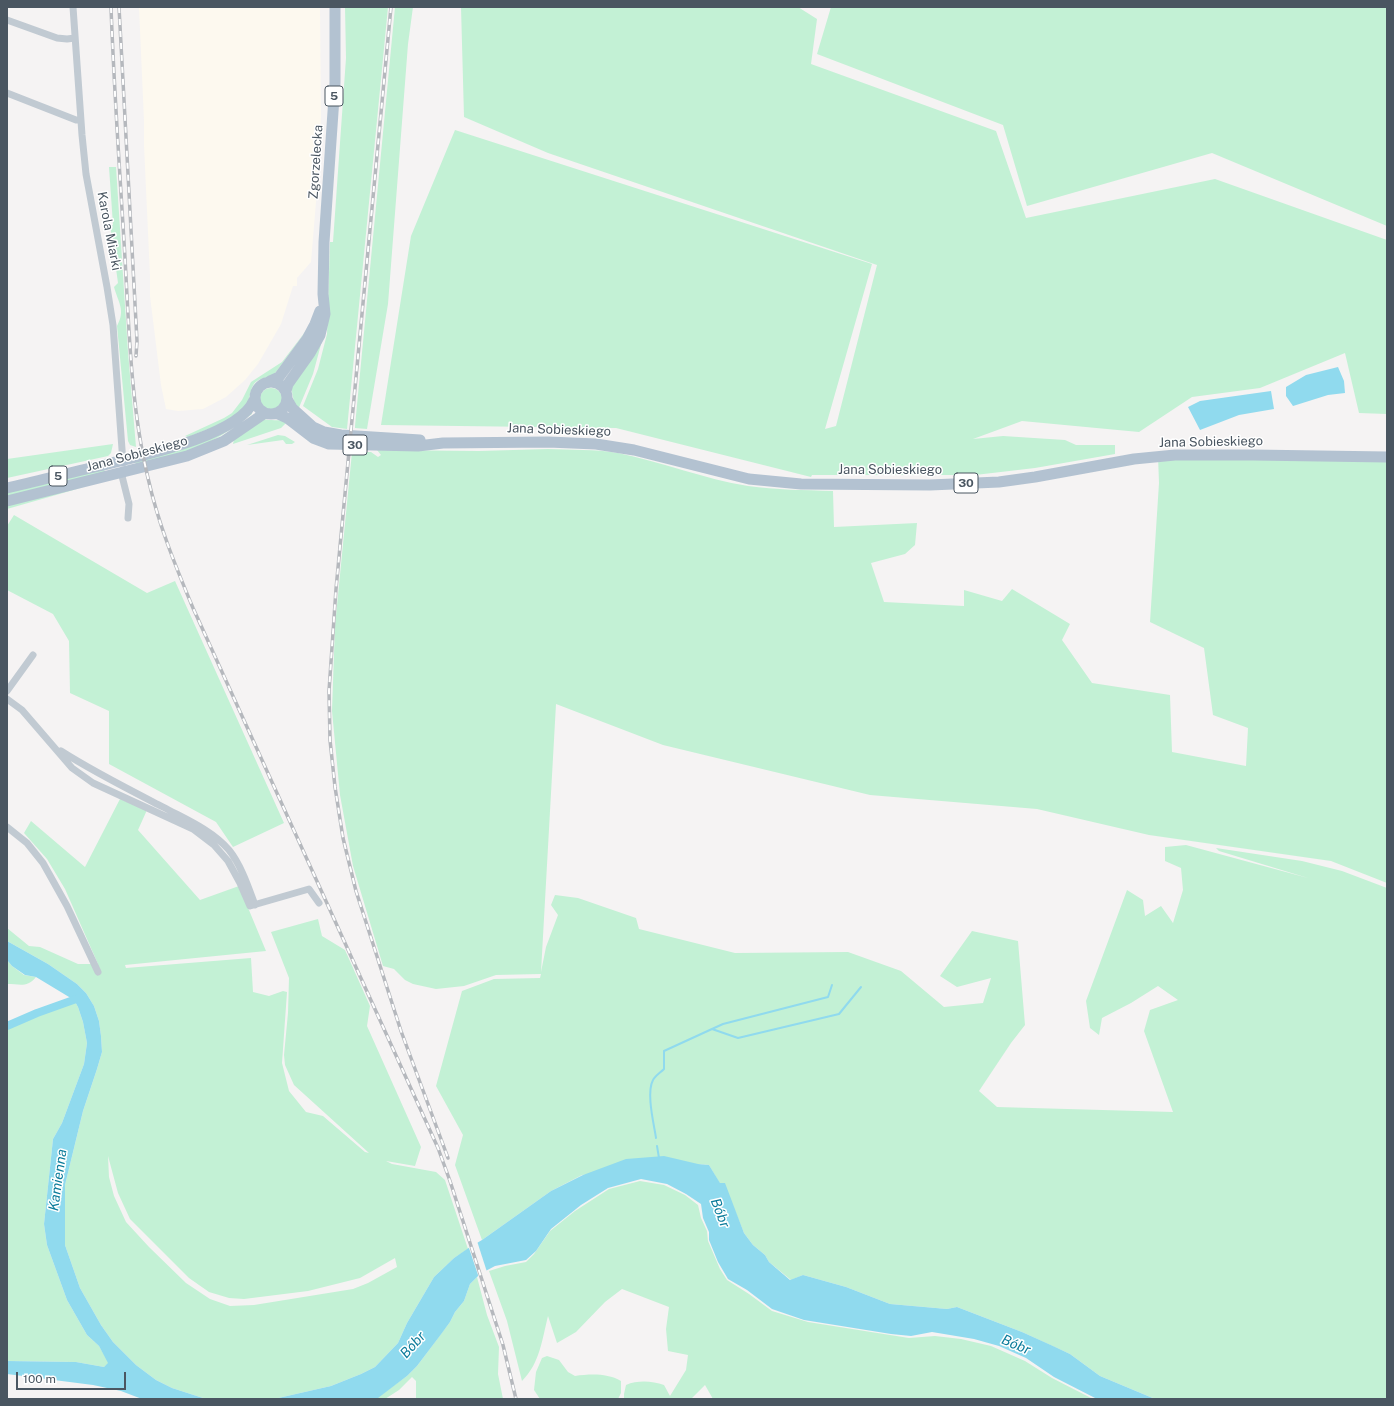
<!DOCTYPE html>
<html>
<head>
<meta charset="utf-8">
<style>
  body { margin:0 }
  #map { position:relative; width:1394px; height:1406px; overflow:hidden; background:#f5f3f3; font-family:"Public Sans",sans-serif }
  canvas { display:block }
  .frame { position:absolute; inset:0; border:8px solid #4a5661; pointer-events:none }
  .scale { position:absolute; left:16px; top:1372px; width:110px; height:18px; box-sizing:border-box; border:2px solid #4a5661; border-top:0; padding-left:5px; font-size:12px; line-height:14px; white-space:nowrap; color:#4a5661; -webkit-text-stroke:3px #fff; paint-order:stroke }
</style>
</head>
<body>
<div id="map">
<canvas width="1394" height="1406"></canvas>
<div class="frame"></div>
<div class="scale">100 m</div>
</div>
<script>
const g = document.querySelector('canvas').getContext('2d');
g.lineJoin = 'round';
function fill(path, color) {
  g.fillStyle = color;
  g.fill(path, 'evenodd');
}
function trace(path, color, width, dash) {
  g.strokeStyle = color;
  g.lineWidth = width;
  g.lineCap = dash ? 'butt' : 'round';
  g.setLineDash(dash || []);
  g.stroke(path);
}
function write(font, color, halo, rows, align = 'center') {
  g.font = font + ' "Public Sans",sans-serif';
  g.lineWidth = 3;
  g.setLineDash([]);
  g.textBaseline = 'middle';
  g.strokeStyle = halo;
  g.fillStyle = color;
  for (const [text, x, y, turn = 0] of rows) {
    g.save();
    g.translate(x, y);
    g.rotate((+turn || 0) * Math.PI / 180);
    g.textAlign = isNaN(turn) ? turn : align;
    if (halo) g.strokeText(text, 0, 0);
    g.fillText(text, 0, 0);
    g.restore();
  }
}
fill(new Path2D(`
  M 139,7 L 320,7 L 321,116 L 318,178 L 311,262 L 297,278 L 297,286 L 293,286 L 281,324 L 258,364 L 245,380 L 226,397 L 203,409 L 178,411 L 166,409 L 161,385 L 150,296 L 150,276 L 144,145 L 144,121 Z`), '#fdf9ef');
fill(new Path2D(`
  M 345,7 L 388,7 L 347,429 L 332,427 L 303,406 L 318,369 L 327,334 L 330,242 L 333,242 L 346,58 Z
  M 395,7 L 413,7 L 408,44 L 388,304 L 367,429 L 355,428 L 355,426 Z
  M 461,7 L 798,7 L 817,19 L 811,64 L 996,131 L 1026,218 L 1215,179 L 1387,240 L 1387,414 L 1359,413 L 1345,353 L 1260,388 L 1192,397 L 1139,432 L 1022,421 L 973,439 L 1003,436 L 1065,440 L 1076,445 L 1115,445 L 1115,454 L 1035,468 L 975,475 L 812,475 L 811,477 L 616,428 L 381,425 L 411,236 L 455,130 L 872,264 L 825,429 L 836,426 L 877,265 L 548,153 L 464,117 Z
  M 831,7 L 1387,7 L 1387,226 L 1212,153 L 1027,206 L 1003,125 L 817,54 Z
  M 109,167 L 116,167 L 128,352 L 136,447 L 130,445 L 128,441 L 117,326 C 126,310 118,302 114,287 L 118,283 L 110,225 L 113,225 Z
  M 315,319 L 273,376 C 247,380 254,388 246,407 L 224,423 L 188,437 L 185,436 L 224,418 L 232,413 L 242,400 L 251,382 L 282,362 Z
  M 323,337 L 313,374 L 298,410 C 293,401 291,392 292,381 Z
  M260 399a11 11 0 1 1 22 0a11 11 0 1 1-22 0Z
  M 252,412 L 252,414 C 232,429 212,443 188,451 C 172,456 154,459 137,464 L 134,463 Z
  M 262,419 C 271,421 279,419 287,422 L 281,428 L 233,444 L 234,439 Z
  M 278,435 L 285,436 L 295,442 L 292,444 L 286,444 L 283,440 L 247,445 Z
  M 113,444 L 111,453 L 108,456 L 7,478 L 7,459 Z
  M 548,449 C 571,450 595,449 618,453 C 662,462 704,479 748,486 C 776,490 804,490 833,491 L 834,527 L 917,523 L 915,545 L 905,554 L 871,563 L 884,602 L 964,606 L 964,590 L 1002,601 L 1012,589 L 1070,624 L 1062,640 L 1092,683 L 1170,695 L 1172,752 L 1246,766 L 1248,728 L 1213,715 L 1204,648 L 1150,622 L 1159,483 L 1158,456 L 1387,457 L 1387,883 L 1331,861 L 1149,835 L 1037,809 L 870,795 L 663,745 L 556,704 L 541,972 L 546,947 L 558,915 L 551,905 L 555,895 L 578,898 L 636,918 L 639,929 L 735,953 L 848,952 L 901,971 L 944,1007 L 983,1003 L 991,978 L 957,987 L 940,976 L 972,931 L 1018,941 L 1025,1025 L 1011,1043 L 979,1091 L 997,1107 L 1173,1112 L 1144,1031 L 1150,1010 L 1178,1000 L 1158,986 L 1131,1003 L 1102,1018 L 1099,1035 L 1090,1028 L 1086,1001 L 1127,890 L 1143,900 L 1145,916 L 1161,906 L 1173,923 L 1183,890 L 1181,868 L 1165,861 L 1165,847 L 1186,845 L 1308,878 L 1219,851 L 1216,848 L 1302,861 L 1342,871 L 1387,888 L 1387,1399 L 1155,1399 L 1100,1376 L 1070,1354 L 1022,1332 L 957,1307 L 947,1309 L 890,1304 L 846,1287 L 803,1275 L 791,1280 L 769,1262 L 765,1255 L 753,1245 L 744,1233 L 733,1206 L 709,1165 L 698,1164 L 582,1175 L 551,1191 L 482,1240 L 455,1165 L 463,1135 L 436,1086 L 462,991 L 494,979 L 540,978 L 541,974 L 496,975 L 464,986 L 436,989 L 413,984 L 405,980 L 394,969 L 383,966 L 353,866 L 340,795 L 332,711 L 335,626 L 352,452 L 371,452 L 378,457 L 381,455 L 377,450 L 479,451 Z
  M 104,468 L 105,473 L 7,497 L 7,492 Z
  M 84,487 L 7,509 L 7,505 Z
  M 14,515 L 147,593 L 175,581 L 284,823 L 233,847 L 216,822 L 109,764 L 109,711 L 70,693 L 69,641 L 53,614 L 7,590 L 7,526 Z
  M 120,799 L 147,810 L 138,830 L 200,900 L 239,886 L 266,951 L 125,965 L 126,968 L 251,958 L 253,992 L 269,996 L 283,991 L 287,992 L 282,1063 L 289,1091 L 306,1112 L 323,1116 L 365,1152 L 369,1153 L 294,1085 L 285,1065 L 284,1055 L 288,1013 L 289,978 L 271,932 L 318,919 L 322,936 L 345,950 L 370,1006 L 367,1026 L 421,1147 L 415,1166 L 386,1161 L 392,1164 L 436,1172 L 445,1180 L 468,1249 L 454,1258 L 434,1277 L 407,1323 L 398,1343 L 375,1367 L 361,1374 L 331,1386 L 274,1399 L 206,1399 L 172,1388 L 156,1380 L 136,1365 L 113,1342 L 101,1325 L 80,1288 L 65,1245 L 65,1185 L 83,1111 L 97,1069 L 102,1052 L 101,1036 L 99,1021 L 94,1006 L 86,993 L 77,984 L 48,964 L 7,941 L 7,928 L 29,946 L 40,947 L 78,964 L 98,964 L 65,889 L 47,859 L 24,833 L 31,821 L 85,867 ZM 108,1156 L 118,1193 L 130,1219 L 189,1278 L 209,1292 L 229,1298 L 244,1299 L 308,1291 L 360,1278 L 395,1258 L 397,1267 L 368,1283 L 353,1289 L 254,1305 L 230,1306 L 210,1299 L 186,1283 L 149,1247 L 126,1222 L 114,1196 L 109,1177 Z
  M 7,960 L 12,966 L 24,975 L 36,977 C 27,988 20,984 7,984 Z
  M 74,1000 L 78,1007 L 83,1022 L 87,1043 L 84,1064 L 62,1123 L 53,1139 L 44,1224 L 47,1245 L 67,1300 L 87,1335 L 99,1346 L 109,1363 L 104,1367 L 76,1362 L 7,1361 L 7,1026 L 37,1013 Z
  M 640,1181 L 664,1185 L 685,1195 L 698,1205 L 701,1218 L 707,1231 L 708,1241 L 720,1269 L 727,1280 L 749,1294 L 772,1311 L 808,1322 L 909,1338 L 935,1336 L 961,1339 L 991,1346 L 1025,1361 L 1052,1378 L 1093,1399 L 713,1399 L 705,1385 L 691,1399 L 624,1399 L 624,1394 L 626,1385 C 638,1380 652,1381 664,1385 L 670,1396 L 686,1370 L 688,1355 L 668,1351 L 666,1329 L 669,1307 L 622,1289 L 605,1302 L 576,1332 L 557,1343 L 548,1316 C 542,1340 540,1363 522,1381 L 507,1321 L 489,1271 L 505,1266 L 526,1262 L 534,1254 L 550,1231 L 575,1211 L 609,1189 Z
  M 477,1277 L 487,1315 L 499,1347 L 498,1374 L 503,1399 L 416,1399 L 416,1381 L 412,1377 L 399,1390 L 385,1399 L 375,1399 L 407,1376 L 417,1366 L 450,1322 L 455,1312 L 464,1301 L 470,1284 Z
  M 547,1356 L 559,1360 L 568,1372 L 575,1376 C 590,1374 607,1373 621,1381 L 621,1393 L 618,1399 L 540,1399 L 534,1390 L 536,1372 L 542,1358 Z`), '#c3f1d5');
fill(new Path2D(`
  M 1338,367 L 1344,381 L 1345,393 L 1328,395 L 1293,406 L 1286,396 L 1286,387 L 1306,375 Z
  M 1271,391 L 1274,409 L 1239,415 L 1200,430 L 1188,407 L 1200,401 Z
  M 7,941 L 48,964 L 77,984 L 86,993 L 94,1006 L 99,1021 L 101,1036 L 102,1052 L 97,1069 L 83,1111 L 65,1185 L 65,1245 L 80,1288 L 101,1325 L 113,1342 L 136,1365 L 156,1380 L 172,1388 L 206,1399 L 142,1399 L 121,1391 L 93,1385 L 7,1374 L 7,1361 L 76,1362 L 104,1367 L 108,1363 L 99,1346 L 87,1335 L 67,1300 L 47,1245 L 44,1224 L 53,1139 L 62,1123 L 84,1064 L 87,1043 L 83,1022 L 78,1007 L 74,1000 L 36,977 L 25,975 L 12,966 L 7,960 Z
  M 664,1156 L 698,1164 L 709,1165 L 720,1183 L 725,1183 L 744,1233 L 753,1245 L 765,1255 L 769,1262 L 790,1280 L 803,1275 L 846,1287 L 890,1304 L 947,1309 L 957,1307 L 1022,1332 L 1053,1346 L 1070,1354 L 1100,1376 L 1155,1399 L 1097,1399 L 1054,1377 L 1026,1358 L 999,1346 L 974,1339 L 932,1332 L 911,1336 L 891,1334 L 804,1320 L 772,1309 L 747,1290 L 728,1279 L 718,1262 L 709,1240 L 709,1232 L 703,1218 L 701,1204 L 686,1194 L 667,1184 L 641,1179 L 608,1188 L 581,1205 L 551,1229 L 536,1251 L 526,1260 L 495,1266 L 480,1274 L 470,1284 L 464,1301 L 455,1312 L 450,1322 L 442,1333 L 417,1366 L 407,1376 L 378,1398 L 375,1399 L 274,1399 L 331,1386 L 361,1374 L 375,1367 L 398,1343 L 407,1323 L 434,1277 L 454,1258 L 470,1247 L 482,1240 L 551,1191 L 583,1175 L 626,1159 Z`), '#90daee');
fill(new Path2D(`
  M 477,1241 L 487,1272 L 479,1278 L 468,1245 Z`), '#f5f3f3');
trace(new Path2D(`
  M 712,1029 L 723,1024 L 828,997 L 832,985
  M 656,1138 C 654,1124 646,1093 653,1080 C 655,1076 660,1073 664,1069 L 664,1051 L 712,1029 L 738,1038 L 839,1014 L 861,987
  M 657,1146 L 659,1158`), '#90daee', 2);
trace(new Path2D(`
  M 7,1026 L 37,1013 L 79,998`), '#90daee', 8);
trace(new Path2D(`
  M 73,7 L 82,135 L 86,174 L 107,287 L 113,325 L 123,463
  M 7,20 L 57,38 L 67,39 L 75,38
  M 7,93 L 76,120 L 81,120
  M 121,472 L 129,504 L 128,518
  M 7,691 L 33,655
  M 7,699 L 22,710 L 72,768 L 93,783 L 193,829 L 214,845 L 228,861 L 240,883 L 250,906 L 309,889 L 319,903
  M 61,751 C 94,772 128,789 163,807 C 185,819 212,830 229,850 C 241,865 248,886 255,905
  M 7,827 L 27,843 L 43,863 L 67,906 L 98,972`), '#c1cad2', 7);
trace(new Path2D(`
  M 270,381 L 279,377 L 307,339 L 315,324 L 320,311
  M255 398a16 16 0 1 1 32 0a16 16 0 1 1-32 0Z
  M 286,391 L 288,384 L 310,353 L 320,335 L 325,314 L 323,294 L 324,242 L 335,83 L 335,7
  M 287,399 L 292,408 L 302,417 L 313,427 L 324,432 L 341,435 L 420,440
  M 276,413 L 287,418 L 313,438 L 329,444 L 418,446 L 443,443 L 548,442 L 596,444 L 634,450 L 749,479 L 801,484 L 930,485 L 999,482 L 1035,477 L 1134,459 L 1175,455 L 1253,455 L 1387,457
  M 7,488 C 38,481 68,473 99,466 C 135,457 239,437 254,400
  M 7,501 L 187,456 L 224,441 L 265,413`), '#b3c2d1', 11);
const rail = new Path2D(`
  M 111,7 C 114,91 120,174 125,258 C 129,330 131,408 148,478 C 158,523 175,565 193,608 L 438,1148 L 450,1181 L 503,1345 L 516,1399
  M 119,7 L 137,341 L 136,356
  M 391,7 L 336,589 L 329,691 L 330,740 L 335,787 L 343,838 L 356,891 L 401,1031 L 448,1158`);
trace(rail, '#b5b8bd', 3.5);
trace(rail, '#fff', 2, [6]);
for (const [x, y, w] of [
  [334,96,18],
  [355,445,24],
  [58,476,18],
  [966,483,24]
]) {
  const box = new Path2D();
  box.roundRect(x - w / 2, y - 10, w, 20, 3);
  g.fillStyle = '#fff';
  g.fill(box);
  trace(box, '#4a5661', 1);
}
write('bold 12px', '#4a5661', null, [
  ["5",334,96],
  ["30",355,445],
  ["5",58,476],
  ["30",966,483]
]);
write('13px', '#4a5661', '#fff', [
  ["Zgorzelecka",316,162,-86],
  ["Karola Miarki",109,231,79],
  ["Jana Sobieskiego",559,430,2],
  ["Jana Sobieskiego",1211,442,-1],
  ["Jana Sobieskiego",137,454,-15],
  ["Jana Sobieskiego",890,470]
]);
write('italic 14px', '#0c7c9b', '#fff', [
  ["Kamienna",58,1180,-82],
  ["Bóbr",720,1213,69],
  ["Bóbr",413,1345,-48],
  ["Bóbr",1016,1345,23]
]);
</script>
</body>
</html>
